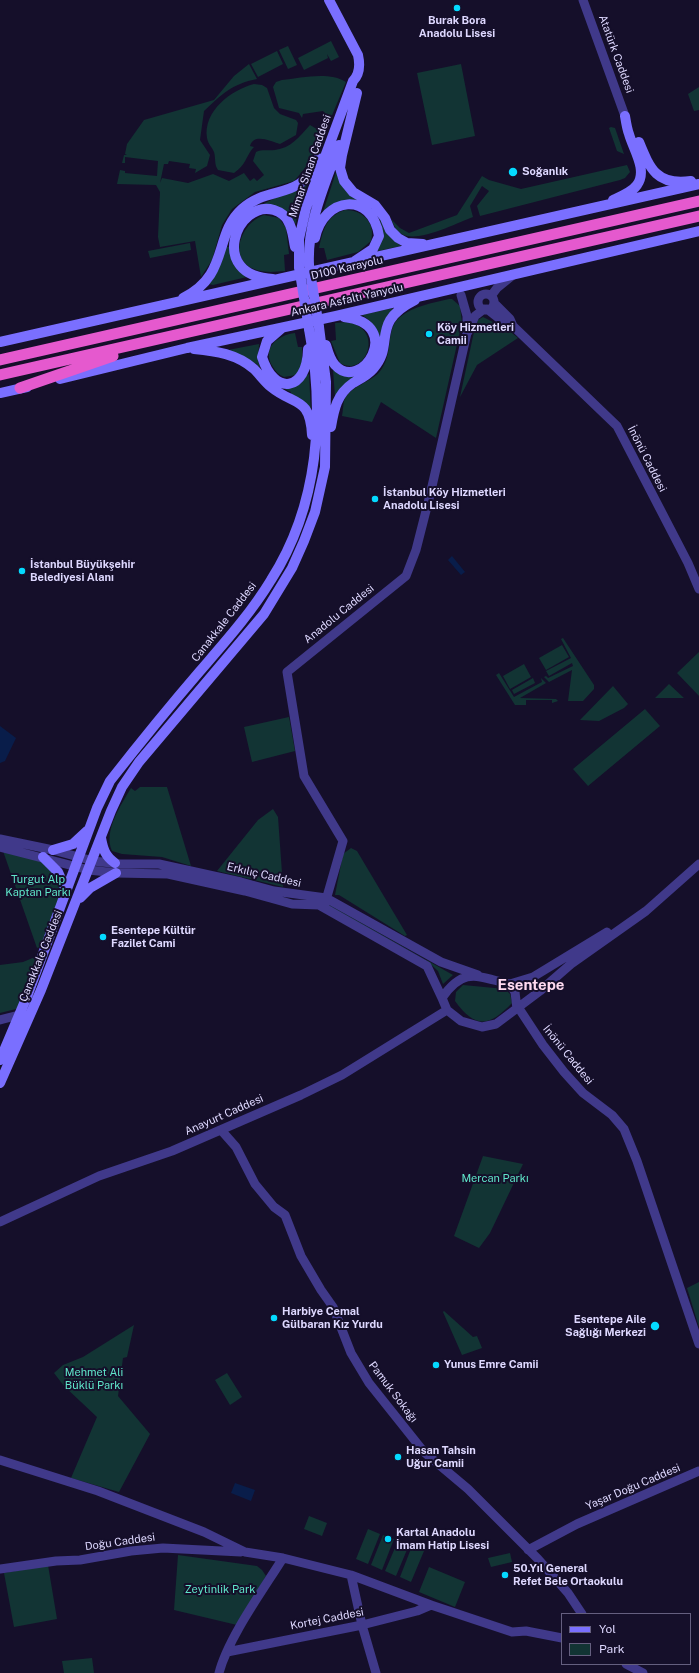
<!DOCTYPE html>
<html>
<head>
<meta charset="utf-8">
<style>
  body { margin:0 }
  #map { position:relative; width:699px; height:1673px; overflow:hidden; background:#150f2a; font-family:"Public Sans",sans-serif }
  canvas { display:block }
  .legend { position:absolute; left:561px; top:1613px; width:130px; height:52px; box-sizing:border-box; background:#150f2a; border:1px solid #655f7f; margin:0; padding:5px 7px; list-style:none; font-size:12px; color:#ded8ff }
  .legend li { display:flex; align-items:center; gap:8px; height:20px }
  .legend b { width:20px; border:1px solid #655f7f }
</style>
</head>
<body>
<div id="map">
<canvas width="699" height="1673"></canvas>
<ul class="legend">
<li><b style="height:5px;background:#7a6fff"></b>Yol</li>
<li><b style="height:11px;background:#123434"></b>Park</li>
</ul>
</div>
<script>
const g = document.querySelector('canvas').getContext('2d');
g.lineJoin = 'round';
function fill(path, color) {
  g.fillStyle = color;
  g.fill(path, 'evenodd');
}
function trace(path, color, width, dash) {
  g.strokeStyle = color;
  g.lineWidth = width;
  g.lineCap = dash ? 'butt' : 'round';
  g.setLineDash(dash || []);
  g.stroke(path);
}
function write(font, color, halo, rows, align = 'center') {
  g.font = font + ' "Public Sans",sans-serif';
  g.lineWidth = 4;
  g.setLineDash([]);
  g.textBaseline = 'middle';
  g.strokeStyle = halo;
  g.fillStyle = color;
  for (const [text, x, y, turn = 0] of rows) {
    g.save();
    g.translate(x, y);
    g.rotate((+turn || 0) * Math.PI / 180);
    g.textAlign = isNaN(turn) ? turn : align;
    if (halo) g.strokeText(text, 0, 0);
    g.fillText(text, 0, 0);
    g.restore();
  }
}
fill(new Path2D(`
  M 331,41 L 339,57 L 331,61 L 327,54 L 328,58 L 304,70 L 298,58 Z
  M 288,46 L 297,65 L 288,69 L 279,50 Z
  M 277,51 L 283,64 L 258,77 L 251,64 Z
  M 249,64 L 257,79 C 232,84 222,94 204,111 L 200,140 L 210,155 L 207,166 L 195,173 L 196,169 L 189,168 L 190,164 L 169,161 L 168,164 L 164,164 L 160,183 L 162,178 L 188,183 L 213,174 L 229,181 L 244,173 L 250,181 L 254,178 L 257,181 L 264,175 L 253,161 L 256,152 C 262,149 268,151 275,150 C 291,148 299,137 310,125 L 320,131 L 328,116 L 323,111 L 303,114 L 302,118 L 299,113 L 279,108 L 273,87 L 276,82 L 282,80 C 301,78 329,71 346,82 L 330,120 L 310,161 L 301,173 L 294,181 L 255,192 L 232,209 L 222,225 L 212,260 L 201,277 L 195,241 L 160,247 L 158,237 L 160,192 L 156,185 L 159,173 L 156,185 L 117,184 L 120,170 L 125,171 L 125,173 L 157,176 L 158,161 L 125,157 L 125,163 L 122,163 L 124,155 L 127,155 L 125,154 L 127,144 L 144,120 L 214,100 L 234,76 Z
  M 461,64 L 475,136 L 432,145 L 417,73 Z
  M 254,84 L 262,85 L 267,88 L 274,108 L 280,114 L 296,120 L 298,123 L 296,135 L 280,144 C 270,141 254,133 250,146 L 254,147 C 245,157 247,164 234,173 L 218,170 C 214,164 216,159 214,152 C 212,147 208,144 207,138 C 203,111 231,90 254,84 Z
  M 699,87 L 699,110 L 694,111 L 688,94 Z
  M 611,127 L 615,128 L 624,154 L 617,151 L 609,128 Z
  M 627,165 L 630,172 L 625,178 L 620,180 L 480,216 L 477,206 L 489,191 L 482,186 L 470,206 L 473,217 C 456,223 414,246 399,232 C 395,229 393,223 391,219 L 400,228 L 409,233 L 457,215 L 482,176 L 489,180 L 521,189 Z
  M 337,169 C 342,188 343,192 361,200 L 360,202 C 345,198 335,202 323,212 Z
  M 308,182 L 297,213 L 296,224 C 286,210 278,203 261,205 Z
  M 345,210 C 363,210 376,223 371,241 L 358,252 L 327,260 L 324,248 L 319,248 C 323,230 326,216 345,210 Z
  M 264,215 L 279,218 L 286,228 L 289,254 L 284,255 L 285,271 C 274,272 264,273 254,269 C 227,258 242,222 264,215 Z
  M 378,215 L 394,240 L 401,246 L 378,251 L 382,227 Z
  M 190,243 L 191,250 L 150,258 L 148,251 Z
  M 225,247 L 229,247 L 233,264 L 247,277 L 213,285 L 209,284 L 220,266 Z
  M 449,299 L 452,299 L 460,306 L 462,322 L 436,438 L 381,402 L 372,422 L 342,416 C 343,411 343,405 344,401 C 350,385 372,383 381,370 C 394,352 385,329 400,317 C 414,306 432,303 449,299 Z
  M 393,308 L 388,316 L 380,343 C 376,330 374,322 362,315 Z
  M 483,317 L 507,329 L 518,338 L 477,365 L 460,397 L 475,327 L 478,320 Z
  M 346,322 C 386,327 366,379 340,363 L 331,341 L 336,340 L 335,323 Z
  M 295,333 L 298,347 L 302,347 L 302,366 L 296,375 L 284,377 C 279,375 276,372 273,367 C 261,349 277,335 295,333 Z
  M 259,344 L 258,360 L 260,368 L 256,363 L 255,364 L 228,350 Z
  M 333,370 L 344,376 L 359,375 L 335,397 Z
  M 308,374 L 309,375 L 311,411 L 291,395 L 291,392 L 276,385 L 299,385 Z
  M 563,638 L 594,685 L 594,689 L 583,701 L 568,701 L 572,670 L 549,682 L 544,677 L 546,676 L 548,678 L 573,666 L 572,663 L 549,676 L 546,671 L 571,658 L 561,639 Z
  M 562,645 L 569,657 L 546,670 L 539,658 Z
  M 699,652 L 699,696 L 677,673 Z
  M 524,664 L 531,677 L 510,689 L 503,676 Z
  M 499,673 L 514,697 L 542,682 L 541,678 L 546,683 L 520,698 L 556,699 L 558,701 L 552,703 L 552,700 L 526,700 L 526,705 L 515,705 L 496,675 Z
  M 533,678 L 535,683 L 514,694 L 512,690 Z
  M 669,684 L 684,698 L 655,698 Z
  M 613,686 L 628,704 L 624,708 L 599,721 L 580,720 Z
  M 645,709 L 660,726 L 588,786 L 573,769 Z
  M 289,717 L 295,751 L 252,762 L 244,727 Z
  M 140,787 L 167,787 L 191,866 L 162,857 L 122,854 L 112,851 C 103,831 121,805 131,788 L 135,791 Z
  M 273,809 L 278,817 L 283,887 L 217,871 L 258,820 Z
  M 351,848 L 357,851 L 407,935 L 405,936 L 339,895 L 335,895 L 343,854 Z
  M 3,851 L 36,856 L 54,871 L 57,879 L 61,894 L 42,946 L 37,948 Z
  M 326,903 L 453,975 L 443,984 L 438,971 L 426,960 L 326,905 Z
  M 40,955 L 20,1008 L 0,1013 L 0,965 L 23,962 Z
  M 463,985 L 505,989 L 510,994 L 512,1003 C 490,1026 476,1030 455,1001 L 456,992 Z
  M 483,1156 L 523,1164 L 490,1233 L 479,1248 L 454,1236 Z
  M 699,1282 L 699,1327 L 687,1288 Z
  M 444,1311 L 473,1337 L 477,1336 L 482,1348 L 462,1355 L 443,1312 Z
  M 134,1325 L 127,1357 L 123,1358 L 118,1396 L 150,1434 L 119,1492 L 71,1478 L 97,1417 L 64,1386 L 54,1373 L 63,1365 L 83,1357 Z
  M 227,1373 L 242,1397 L 230,1405 L 215,1380 Z
  M 309,1516 L 327,1523 L 322,1536 L 304,1529 Z
  M 368,1529 L 380,1534 L 368,1564 L 356,1559 Z
  M 383,1535 L 394,1539 L 382,1570 L 371,1565 Z
  M 398,1541 L 409,1545 L 396,1576 L 385,1571 Z
  M 412,1546 L 424,1551 L 411,1582 L 400,1577 Z
  M 510,1553 L 512,1562 L 491,1567 L 488,1558 Z
  M 178,1555 L 257,1566 L 262,1570 L 266,1576 L 237,1625 L 174,1610 Z
  M 48,1565 L 57,1619 L 14,1627 L 4,1573 Z
  M 429,1567 L 465,1582 L 455,1607 L 419,1592 Z
  M 92,1658 L 94,1673 L 64,1673 L 62,1661 Z`), '#123434');
fill(new Path2D(`
  M 452,556 L 465,572 L 461,575 L 448,560 Z
  M 0,726 L 16,738 L 5,761 L 0,763 Z
  M 235,1483 L 255,1490 L 251,1501 L 231,1493 Z`), '#091d4a');
trace(new Path2D(`
  M 583,0 L 625,116
  M478 302a8 8 0 1 1 16 0a8 8 0 1 1-16 0Z
  M 491,296 L 497,288 L 513,275
  M 494,303 L 510,319 L 513,326 L 617,426 L 688,563 L 699,589
  M 487,309 L 506,324 L 513,326
  M 468,332 L 475,316 L 484,309
  M 0,839 L 53,850 L 93,861 L 120,864 L 159,864 L 241,882 L 274,891 L 326,898 L 441,962 L 478,975
  M 0,847 L 89,870 L 116,873 L 168,874 L 245,891 L 292,904 L 319,905 L 427,966 L 442,998
  M 324,907 L 343,841 L 304,776 L 287,672 L 406,576 L 416,550 L 430,495 L 467,333 L 467,316 L 461,295
  M 510,984 L 533,977 L 607,932
  M 517,1009 L 515,992 L 510,984 C 478,977 464,966 442,998 L 447,1010 L 461,1021 L 482,1027 L 496,1024 L 540,991 L 571,964 L 646,911 L 699,864
  M 517,1009 L 520,1010 L 543,1045 L 564,1072 L 583,1093 L 612,1115 L 624,1129 L 637,1161 L 699,1344
  M 0,1020 L 19,1015
  M 221,1130 L 236,1147 L 255,1184 L 274,1207 L 285,1215 L 301,1256 L 321,1290 L 333,1307 L 351,1353 L 369,1383 L 424,1452 L 468,1489 L 538,1559 L 568,1593 L 582,1614
  M 0,1222 L 99,1176 L 172,1151 L 301,1095 L 342,1075 L 447,1010
  M 0,1460 L 98,1491 L 204,1532 L 245,1552 L 283,1558 L 351,1575 L 431,1605 L 512,1632 L 526,1631 L 562,1638
  M 528,1550 L 577,1524 L 699,1471
  M 0,1569 L 56,1561 L 80,1560 L 131,1551 L 163,1548 L 241,1552
  M 351,1575 L 362,1625 L 376,1673
  M 227,1652 L 362,1625 L 417,1611 L 431,1605
  M 626,1664 L 643,1673
  M 219,1673 C 228,1638 263,1590 283,1558`), '#40398a', 9);
trace(new Path2D(`
  M 357,93 L 342,155 L 340,168 L 344,181 L 353,192 L 375,205 L 385,218 L 390,230 L 398,238 L 407,243 L 423,244
  M 639,142 C 650,169 657,186 691,181
  M 613,200 C 622,196 632,192 637,185 C 648,170 633,149 629,134 C 627,129 626,122 625,116
  M 315,238 C 324,196 372,191 379,236 L 373,249 L 355,261
  M 309,265 C 307,222 325,185 339,145
  M 299,267 L 299,239 L 306,208 L 353,81 C 360,74 360,64 358,55 L 329,0
  M 273,279 C 207,276 237,199 274,210 C 280,212 285,215 288,221 C 293,229 293,238 295,247
  M 183,298 C 230,275 213,235 242,209 C 269,184 302,202 318,158
  M 282,328 L 267,341 L 262,357 C 274,396 307,392 308,349
  M 0,342 L 699,184
  M 326,345 C 328,352 330,360 335,365 C 361,394 406,324 344,317
  M 194,349 C 216,351 237,354 254,369 C 260,375 265,382 271,387 C 294,406 310,396 312,435
  M 60,379 L 187,348 L 336,316 L 699,231
  M 0,393 L 27,387
  M 331,427 C 334,409 337,394 353,383 C 360,379 368,375 373,369 C 396,344 369,323 415,300
  M 101,838 C 103,849 105,856 115,863
  M 53,850 L 73,844 L 87,831
  M 43,857 L 58,872 L 66,890
  M 80,898 L 90,888 L 116,873
  M 0,1060 L 28,994 L 97,808 L 110,781 C 139,744 169,707 200,671 C 225,642 251,613 271,580 C 319,505 325,414 309,329
  M 0,1083 L 41,990 L 111,811 L 122,787 L 139,762 L 264,614 L 292,568 L 304,541 L 315,512 L 325,467 L 326,382 L 319,327`), '#7a6fff', 10);
trace(new Path2D(`
  M 0,360 L 699,201
  M 0,375 L 699,216
  M 20,388 L 113,356`), '#e559ce', 11);
trace(new Path2D(`
  M 309,265 L 319,327
  M 299,267 L 309,329`), '#7a6fff', 10);
for (const [x, y, r, color] of [
  [457,8,4,"#04daff"],
  [513,172,5,"#04daff"],
  [429,334,4,"#04daff"],
  [375,499,4,"#04daff"],
  [22,571,4,"#04daff"],
  [103,937,4,"#04daff"],
  [274,1318,4,"#04daff"],
  [655,1326,5,"#04daff"],
  [436,1365,4,"#04daff"],
  [398,1457,4,"#04daff"],
  [388,1539,4,"#04daff"],
  [505,1575,4,"#04daff"]
]) {
  const dot = new Path2D();
  dot.arc(x, y, r, 0, 2 * Math.PI);
  g.fillStyle = color;
  g.fill(dot);
  trace(dot, '#150f2a', 1.5);
}
write('bold 11px', '#ded8ff', '#150f2a', [
  ["Burak Bora",457,21,"center"],
  ["Anadolu Lisesi",457,34,"center"],
  ["Soğanlık",522,172],
  ["Köy Hizmetleri",437,328],
  ["Camii",437,341],
  ["İstanbul Köy Hizmetleri",383,493],
  ["Anadolu Lisesi",383,506],
  ["İstanbul Büyükşehir",30,565],
  ["Belediyesi Alanı",30,578],
  ["Esentepe Kültür",111,931],
  ["Fazilet Cami",111,944],
  ["Harbiye Cemal",282,1312],
  ["Gülbaran Kız Yurdu",282,1325],
  ["Esentepe Aile",646,1320,"right"],
  ["Sağlığı Merkezi",646,1333,"right"],
  ["Yunus Emre Camii",444,1365],
  ["Hasan Tahsin",406,1451],
  ["Uğur Camii",406,1464],
  ["Kartal Anadolu",396,1533],
  ["İmam Hatip Lisesi",396,1546],
  ["50.Yıl General",513,1569],
  ["Refet Bele Ortaokulu",513,1582]
], 'left');
write('11px', '#ded8ff', '#150f2a', [
  ["Atatürk Caddesi",616,54,70],
  ["Mimar Sinan Caddesi",310,166,-71],
  ["D100 Karayolu",347,268,-13],
  ["Ankara Asfaltı Yanyolu",347,300,-13],
  ["İnönü Caddesi",647,459,63],
  ["Anadolu Caddesi",339,614,-39],
  ["Canakkale Caddesi",224,622,-52],
  ["Erkılıç Caddesi",264,875,13],
  ["Çanakkale Caddesi",41,956,-68],
  ["İnönü Caddesi",568,1055,51],
  ["Anayurt Caddesi",224,1115,-24],
  ["Pamuk Sokağı",393,1392,53],
  ["Yaşar Doğu Caddesi",633,1487,-23],
  ["Doğu Caddesi",120,1542,-8],
  ["Kortej Caddesi",327,1619,-11]
]);
write('11px', '#5fe5c9', '#150f2a', [
  ["Turgut Alp",38,880],
  ["Kaptan Parkı",38,893],
  ["Mercan Parkı",495,1179],
  ["Mehmet Ali",94,1373],
  ["Büklü Parkı",94,1386],
  ["Zeytinlik Park",220,1590]
]);
write('bold 15px', '#ffdaf0', '#150f2a', [
  ["Esentepe",531,985]
]);
</script>
</body>
</html>
